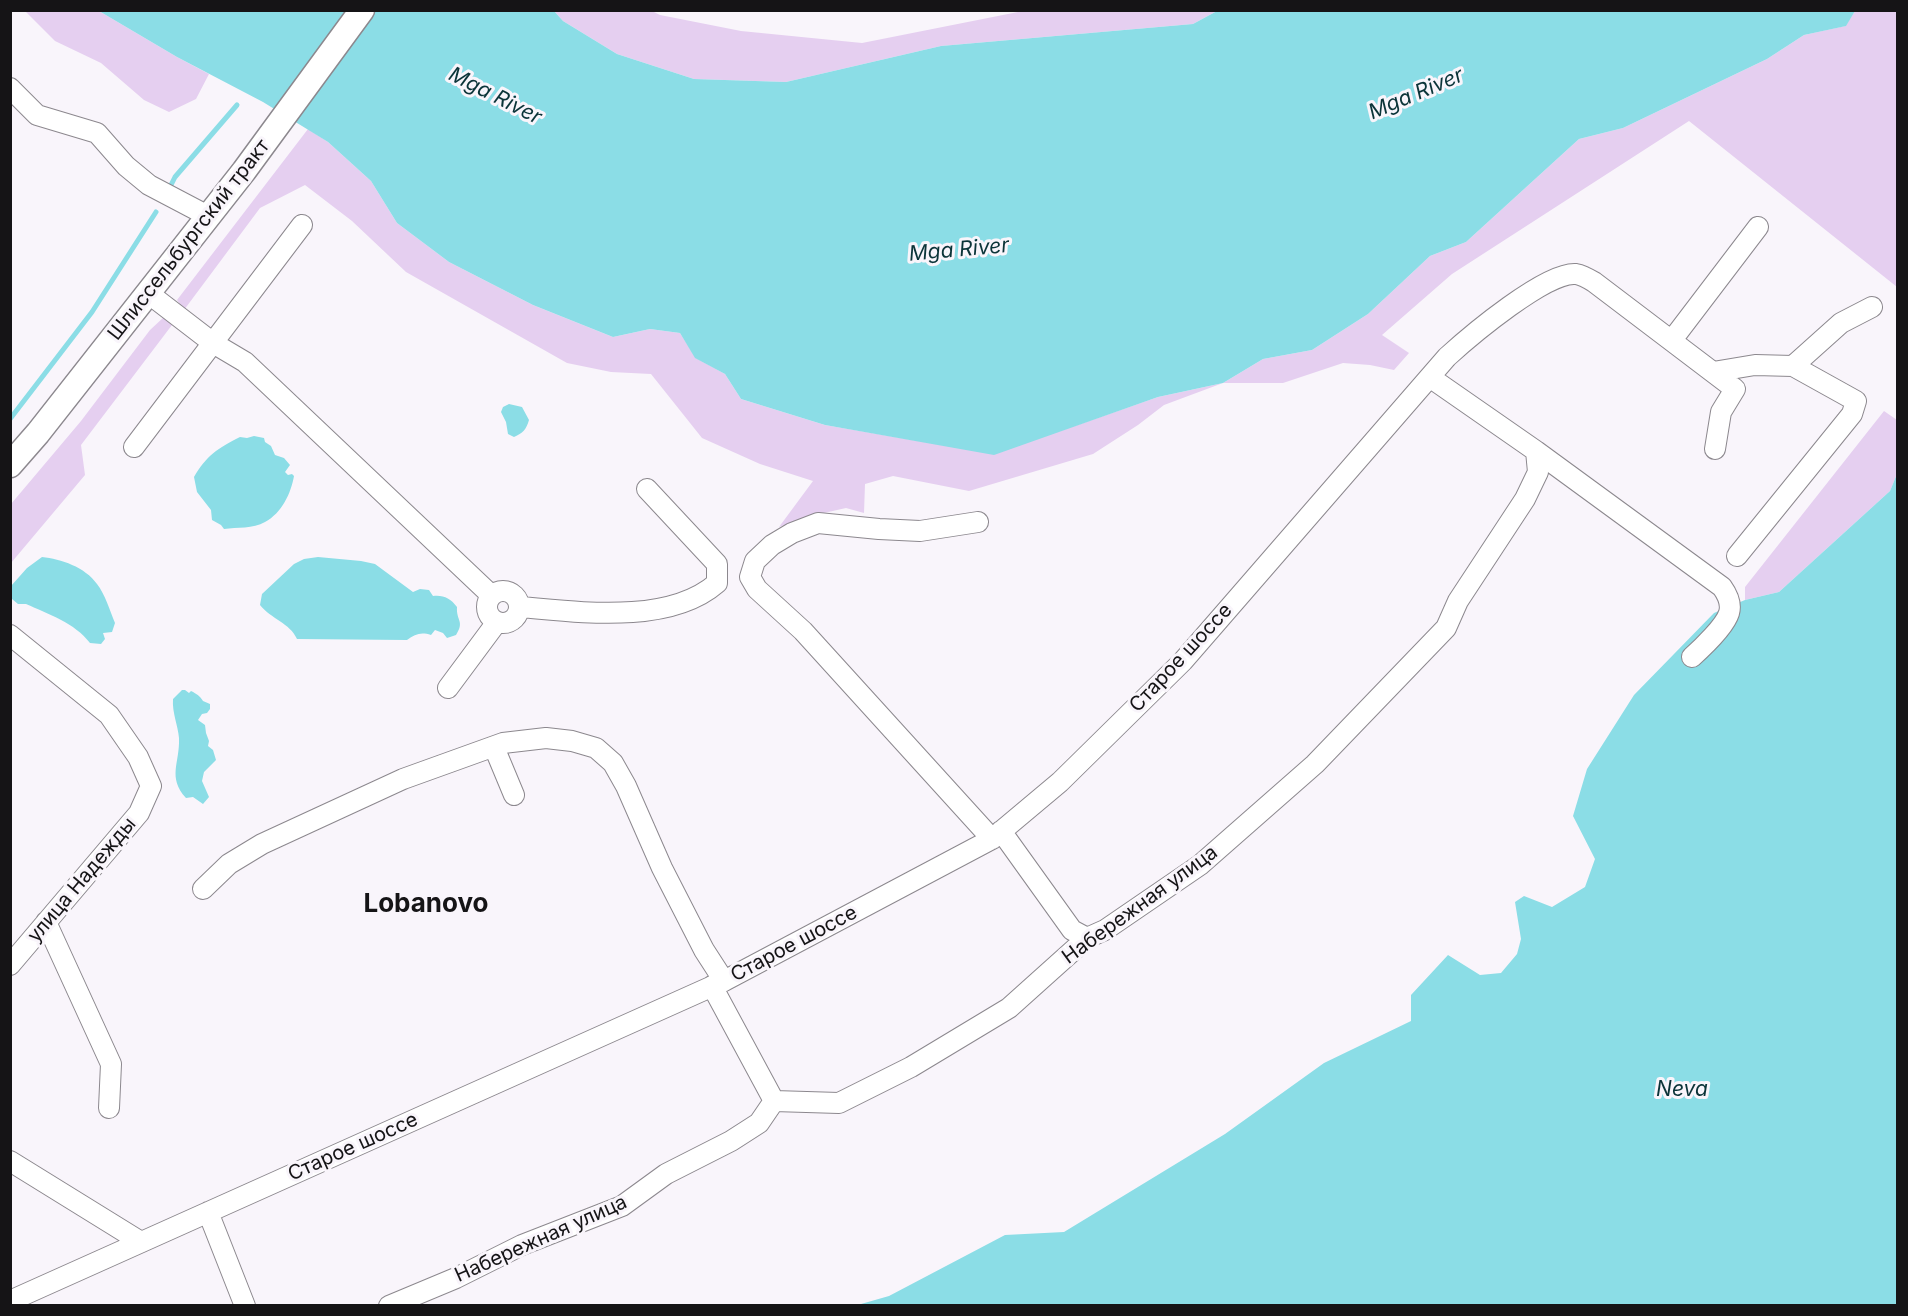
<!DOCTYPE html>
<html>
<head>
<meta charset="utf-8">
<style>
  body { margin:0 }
  #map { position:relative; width:1908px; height:1316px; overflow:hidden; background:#f9f5fb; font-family:Inter,sans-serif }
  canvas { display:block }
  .frame { position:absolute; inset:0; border:12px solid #151416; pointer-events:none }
</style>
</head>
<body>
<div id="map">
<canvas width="1908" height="1316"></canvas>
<div class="frame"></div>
</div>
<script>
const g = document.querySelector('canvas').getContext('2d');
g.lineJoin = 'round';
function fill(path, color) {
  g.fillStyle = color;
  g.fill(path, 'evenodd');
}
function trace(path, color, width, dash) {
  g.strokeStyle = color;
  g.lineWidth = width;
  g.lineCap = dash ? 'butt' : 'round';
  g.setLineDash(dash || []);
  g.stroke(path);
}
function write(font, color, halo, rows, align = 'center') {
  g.font = font + ' Inter,sans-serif';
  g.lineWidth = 6;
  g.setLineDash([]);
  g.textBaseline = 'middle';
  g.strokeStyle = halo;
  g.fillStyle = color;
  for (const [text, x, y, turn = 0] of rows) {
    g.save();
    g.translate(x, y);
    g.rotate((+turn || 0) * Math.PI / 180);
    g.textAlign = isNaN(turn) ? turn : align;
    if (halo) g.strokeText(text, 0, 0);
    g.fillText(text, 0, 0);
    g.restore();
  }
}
fill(new Path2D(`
  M 25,11 L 99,11 L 177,57 L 209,74 L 196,99 L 169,112 L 144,100 L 101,63 L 55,41 Z
  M 554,11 L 652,11 L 660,15 L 741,31 L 862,43 L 1023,11 L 1217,11 L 1193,24 L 941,46 L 786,82 L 694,79 L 617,54 L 563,21 Z
  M 1855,11 L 1897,11 L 1897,287 L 1689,121 L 1452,274 L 1382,335 L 1409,353 L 1394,370 L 1370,365 L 1343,363 L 1283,383 L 1223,383 L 1164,405 L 1138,425 L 1093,454 L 969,491 L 893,476 L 865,484 L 864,513 L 846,508 L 806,517 L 779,527 L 813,481 L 760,464 L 702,438 L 651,374 L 611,372 L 567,363 L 406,272 L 352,221 L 305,185 L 260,208 L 184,310 L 177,300 L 308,129 L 328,142 L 371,181 L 397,223 L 449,262 L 533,305 L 613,337 L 650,329 L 680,333 L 696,358 L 725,374 L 741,399 L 825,425 L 994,454 L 1158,397 L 1223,383 L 1263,359 L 1312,350 L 1368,314 L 1430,256 L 1466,242 L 1579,139 L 1623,128 L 1767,59 L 1804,35 L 1845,26 Z
  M 164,317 L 175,321 L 81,445 L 85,475 L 11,563 L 11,504 L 81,421 L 150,330 Z
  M 1884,411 L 1897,420 L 1897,474 L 1890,491 L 1779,592 L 1745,600 L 1745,587 Z`), '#e5cff0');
fill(new Path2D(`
  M 99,11 L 554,11 L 563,21 L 617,54 L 694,79 L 786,82 L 941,46 L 1193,24 L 1217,11 L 1855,11 L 1846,26 L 1804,35 L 1767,59 L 1623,128 L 1579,139 L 1466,242 L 1430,256 L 1368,314 L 1312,350 L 1263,359 L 1223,383 L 1158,397 L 994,455 L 825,425 L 741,399 L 725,374 L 695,358 L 680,333 L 650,329 L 613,337 L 533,305 L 449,262 L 397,223 L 371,181 L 328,142 L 263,102 L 177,57 Z
  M 509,404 L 522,407 L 529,420 C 526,430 523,433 514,437 L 508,434 L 506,422 L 501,412 L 503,407 Z
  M 254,436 L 264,438 L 265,442 L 271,446 L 275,455 L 284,458 L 290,465 L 285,472 L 288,475 L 292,474 L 294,476 C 291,493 282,513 265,522 C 253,529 237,527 224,529 L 221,525 L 212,520 L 211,510 L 197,492 L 194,477 C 206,456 218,448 240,437 L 247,438 Z
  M 1897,474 L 1897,1305 L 854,1306 L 889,1296 L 1005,1235 L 1064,1232 L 1225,1134 L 1324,1063 L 1411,1021 L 1411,995 L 1448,955 L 1480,975 L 1501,973 L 1517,954 L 1521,939 L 1515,902 L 1524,896 L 1552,907 L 1585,887 L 1595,859 L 1573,816 L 1587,769 L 1634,695 L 1714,613 L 1745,600 L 1779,592 L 1890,491 Z
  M 42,557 C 61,559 85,567 97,584 C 105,594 110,611 115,623 L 112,632 L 103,633 L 105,639 L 101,644 L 90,643 C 75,623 48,614 26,604 L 18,604 L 12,599 L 11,586 L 27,568 Z
  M 318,557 L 361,561 L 375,564 L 413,592 L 420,589 L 429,590 L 433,596 C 444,595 450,598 457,607 C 456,621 465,621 456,635 L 447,638 L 443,633 L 435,630 L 431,635 C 421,632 415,634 407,640 L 297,639 C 290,623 271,619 260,605 L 262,594 L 294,564 L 304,559 Z
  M 182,690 L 185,690 L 189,693 L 191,691 C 197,694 200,696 203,701 L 210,704 L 210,709 L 207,713 L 202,714 L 198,720 L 205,725 L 206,733 L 209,741 L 208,746 L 213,750 L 216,760 L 204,772 L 202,781 L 209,797 L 203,804 L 193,797 L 186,798 C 167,777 180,763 179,738 C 178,725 172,713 173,699 Z`), '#8bdde6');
trace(new Path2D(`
  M 170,187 L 175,177 L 237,105
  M 10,419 L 92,312 L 156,212`), '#8bdde6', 5);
const minor = new Path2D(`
  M 10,88 L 37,115 L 97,133 L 126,166 L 149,185 L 208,216
  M 148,293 L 213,343 L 245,362 L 491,595
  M 1672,340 L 1758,227
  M 1793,366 L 1841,323 L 1872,307
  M 1713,372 L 1755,365 L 1793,366 L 1856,401 L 1852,414 L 1737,556
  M 1431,378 L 1536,451 L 1722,587 C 1727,594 1732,603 1729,613 C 1725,626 1702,648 1692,657
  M 134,447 L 302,225
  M 978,522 L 920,531 L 879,529 L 818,523 L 792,533 L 772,545 L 755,561 L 750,577 L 757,589 L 803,631 L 992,839
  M487 607a16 16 0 1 1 32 0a16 16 0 1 1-32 0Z
  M 520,607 C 579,612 669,625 717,583 L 717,564 L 647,489
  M 10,635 L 109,715 L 138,757 L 151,786 L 139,813 L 10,965
  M 448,688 L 497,622
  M 494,747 L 514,795
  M 1001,831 L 1072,930 L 1087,938
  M 203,889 L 229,864 L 262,844 L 403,779 L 503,743 L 546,738 L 572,741 L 596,748 L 613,763 L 626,786 L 662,868 L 704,950 L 724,981
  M 46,922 L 111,1064 L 109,1108
  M 712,986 L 774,1101
  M 774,1101 L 839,1103 L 911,1067 L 1009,1008 L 1087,938 L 1105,930 L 1200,865 L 1315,764 L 1446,628 L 1458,601 L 1525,499 L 1538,472 L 1536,451
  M 10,1161 L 141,1242
  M 208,1212 L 245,1306
  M 10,1301 L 724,981 L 992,839 L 1060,782 L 1183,661 L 1447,357 C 1470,336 1547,271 1576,274 C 1582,275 1589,279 1594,282 L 1735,389 L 1721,412 L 1715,449
  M 389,1306 L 456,1278 L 522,1245 L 622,1206 L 666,1174 L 731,1141 L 759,1123 L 774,1101`);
const major = new Path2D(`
  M 10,465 L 38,433 L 244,171 L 362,10`);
trace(minor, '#8c888e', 22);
trace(major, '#8c888e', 27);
trace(minor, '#fff', 20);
trace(major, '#fff', 24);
write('20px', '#151416', '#f9f5fb', [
  ["Шлиссельбургский тракт",189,240,-52],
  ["Старое шоссе",1181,658,-47],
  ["улица Надежды",82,880,-50],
  ["Набережная улица",1140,905,-36],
  ["Старое шоссе",794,944,-28],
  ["Старое шоссе",353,1147,-24],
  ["Набережная улица",541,1239,-24]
]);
write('italic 21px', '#0b3439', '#f9f5fb', [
  ["Mga River",1416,94,-23],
  ["Mga River",495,96,27],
  ["Mga River",959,250,-5],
  ["Neva",1682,1090]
]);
write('bold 26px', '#151416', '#f9f5fb', [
  ["Lobanovo",426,904]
]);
</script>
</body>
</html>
